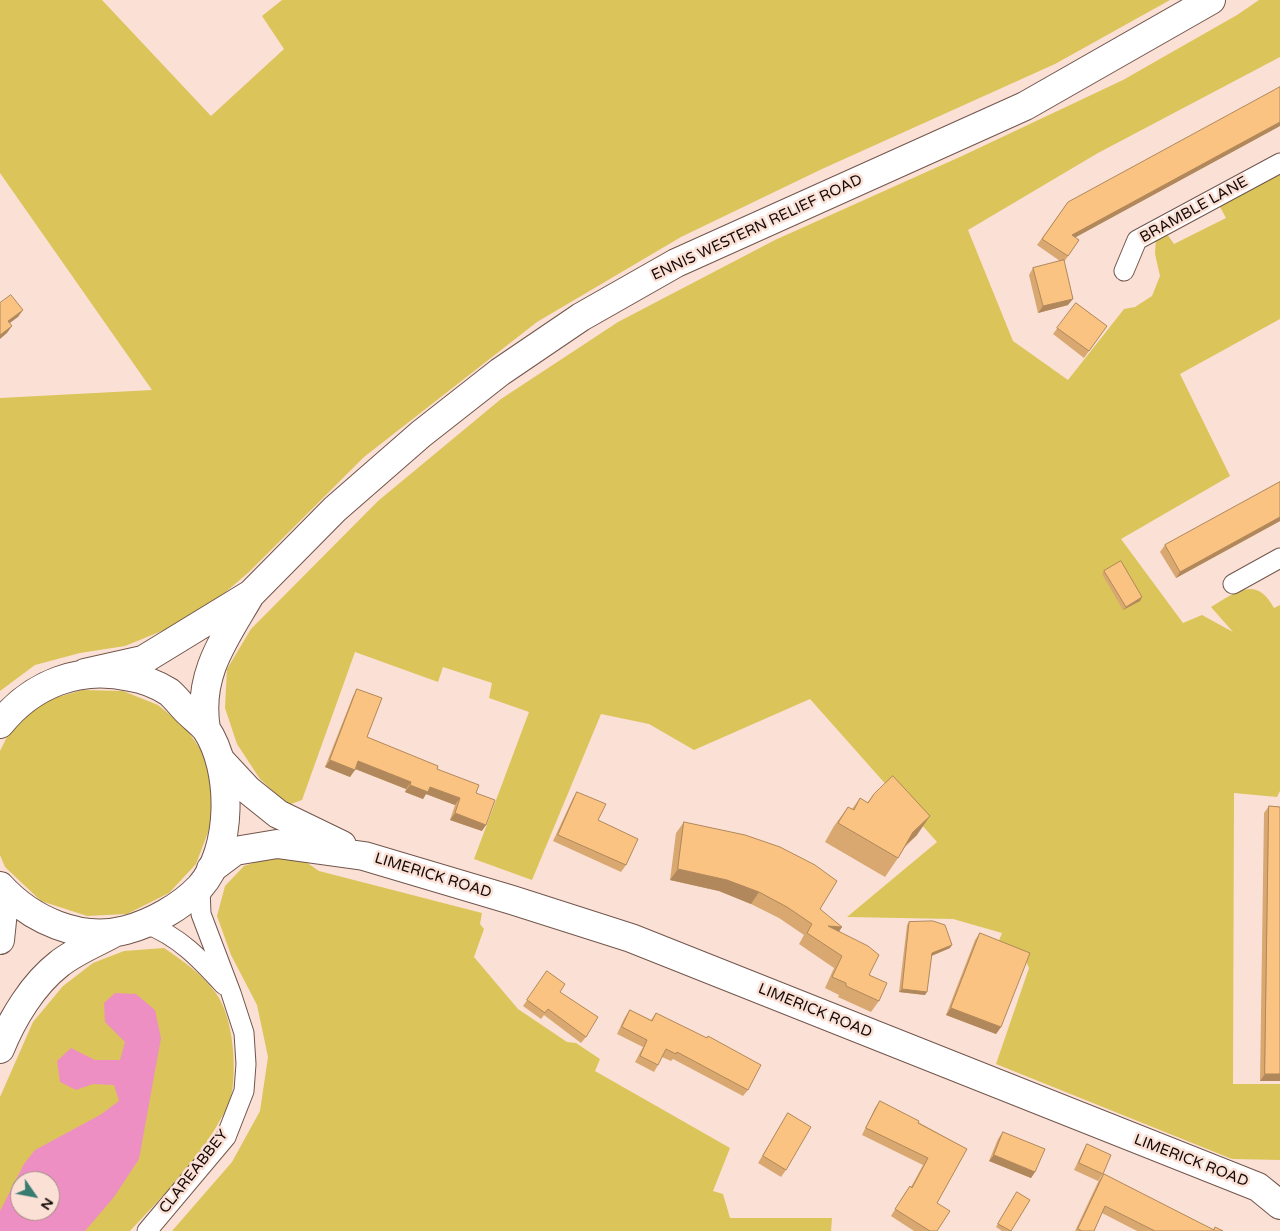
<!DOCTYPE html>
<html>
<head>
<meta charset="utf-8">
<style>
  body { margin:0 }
  #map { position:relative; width:1280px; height:1231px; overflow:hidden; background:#fbe0d6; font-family:"Varela Round",sans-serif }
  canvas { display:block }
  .north { position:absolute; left:10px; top:1171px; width:50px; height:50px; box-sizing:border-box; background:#fbe0d6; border:1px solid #9f8a83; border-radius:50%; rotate:123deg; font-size:14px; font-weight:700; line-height:20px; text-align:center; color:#140906 }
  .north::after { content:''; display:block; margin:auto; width:18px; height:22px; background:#387c70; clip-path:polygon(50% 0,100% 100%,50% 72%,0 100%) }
</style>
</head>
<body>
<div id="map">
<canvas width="1280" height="1231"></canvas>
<div class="north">N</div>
</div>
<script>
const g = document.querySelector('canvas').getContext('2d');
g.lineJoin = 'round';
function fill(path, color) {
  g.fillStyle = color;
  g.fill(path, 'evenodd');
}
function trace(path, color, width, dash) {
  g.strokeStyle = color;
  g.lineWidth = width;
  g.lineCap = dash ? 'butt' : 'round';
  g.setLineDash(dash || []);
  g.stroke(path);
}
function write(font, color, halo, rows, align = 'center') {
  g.font = font + ' "Varela Round",sans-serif';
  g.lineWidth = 5;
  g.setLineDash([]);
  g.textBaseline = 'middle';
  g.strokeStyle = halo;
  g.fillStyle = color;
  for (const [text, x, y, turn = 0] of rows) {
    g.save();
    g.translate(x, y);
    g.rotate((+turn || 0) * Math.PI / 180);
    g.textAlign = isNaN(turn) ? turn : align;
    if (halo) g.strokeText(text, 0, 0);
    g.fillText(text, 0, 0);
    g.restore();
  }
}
fill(new Path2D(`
  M 0,0 L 102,0 L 211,116 L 284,49 L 262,16 L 282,0 L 1170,0 L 1055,64 L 822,169 L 681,237 L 537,322 L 364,457 L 249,572 L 214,602 L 174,626 L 125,646 L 80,653 L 35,665 L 0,691 L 0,398 L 152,390 L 0,173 Z
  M 1259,0 L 1280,0 L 1280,57 L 1098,153 L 968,230 L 1013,341 L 1068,380 L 1124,309 L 1135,307 L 1152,296 L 1160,276 L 1155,254 L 1156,237 L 1165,231 L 1174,244 L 1226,218 L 1219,205 L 1280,173 L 1280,319 L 1180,374 L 1230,476 L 1121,539 L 1183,623 L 1202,615 L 1233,632 L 1211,607 C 1236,592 1256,575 1274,608 L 1280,605 L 1280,791 L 1277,797 L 1234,793 L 1233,1084 L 1280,1084 L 1280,1160 L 1232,1159 L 996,1064 L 1029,968 L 1025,959 L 996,948 L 1002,933 L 953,919 L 847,917 L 937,842 L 810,699 L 694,750 L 649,724 L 601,714 L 532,880 L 474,859 L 529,712 L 489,698 L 492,683 L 443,667 L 438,682 L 355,652 L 302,800 L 288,805 L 260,779 L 237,744 L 225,708 L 227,669 L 251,629 L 378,501 L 501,399 L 618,322 L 775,240 L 962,156 L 1123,80 L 1237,15 Z
  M 83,690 L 123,691 L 158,705 L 185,727 L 203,753 L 212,779 L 213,819 L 196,864 L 169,893 L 127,914 L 87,916 L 41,901 L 5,867 L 0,855 L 0,751 L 8,735 L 43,701 Z
  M 269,858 L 303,860 L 319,871 L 482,913 L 480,924 L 484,929 L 474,957 L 518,1009 L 567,1042 L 576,1043 L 600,1059 L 595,1071 L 730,1148 L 713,1191 L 723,1194 L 730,1218 L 832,1218 L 831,1231 L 172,1231 L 232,1162 L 260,1111 L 268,1057 L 257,1005 L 231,955 L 217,916 L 225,886 L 244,866 Z
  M 164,948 C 183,961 201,973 215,992 C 234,1016 238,1073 230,1102 C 228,1109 222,1116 219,1122 C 197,1163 162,1196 130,1231 L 0,1231 L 0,1097 L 33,1022 L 63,986 L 93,963 L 124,951 ZM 20,1181 L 50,1181 L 50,1211 L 20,1211 Z`), '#dbc45a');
fill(new Path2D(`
  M 115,993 L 136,994 L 155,1010 L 161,1038 L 139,1159 L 114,1197 L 85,1231 L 0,1231 L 0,1211 L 24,1164 L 35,1150 L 100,1115 L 119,1101 L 114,1085 L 93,1084 L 76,1090 L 60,1082 L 57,1061 L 71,1048 L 95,1060 L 120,1060 L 125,1042 L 105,1022 L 104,1003 ZM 20,1181 L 50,1181 L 50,1211 L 20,1211 Z`), '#ee8fc3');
const minor = new Path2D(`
  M 1124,271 L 1137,240 L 1280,163
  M 1233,584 L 1280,558
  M 146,924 C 179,936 201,960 224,985
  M 147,1231 L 226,1137 L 244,1091 L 246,1064 L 244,1033 L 231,993 L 201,914 L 200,887`);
const secondary = new Path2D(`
  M 221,761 L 248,790 L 278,814 L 342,845
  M 211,869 L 235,851 L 277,844 L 364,856 L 512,900 L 631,938 L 1258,1187 L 1280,1205`);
const primary = new Path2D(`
  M 85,673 L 143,660 L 251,594 L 335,509 L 421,434 L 500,372 L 581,317 L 676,263 L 1025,106 L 1211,0
  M 0,724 C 32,684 80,665 130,677 C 143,679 158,685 169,692 C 175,697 181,705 187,711 C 193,717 201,723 206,729 C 233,769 233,850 200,887 C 181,907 152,923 126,930 C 80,942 31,920 0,886
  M 206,729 C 197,676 223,641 249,597
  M 0,898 L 3,911 L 0,940
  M 0,1049 C 12,1019 33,984 59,964 C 75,951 98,942 116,932`);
trace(minor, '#72564c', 21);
trace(secondary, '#72564c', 30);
trace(primary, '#72564c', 30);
trace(minor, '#fff', 19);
trace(secondary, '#fff', 28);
trace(primary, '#fff', 28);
fill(new Path2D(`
  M 1280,126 L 1075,237 L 1079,240 L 1064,262 L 1068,305 L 1038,313 L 1029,275 L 1033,268 L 1060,261 L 1037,245 L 1068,202 Z
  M 1076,303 L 1107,326 L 1084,358 L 1053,334 Z
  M 1280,482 L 1280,521 L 1176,578 L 1160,552 L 1165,545 Z
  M 1104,571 L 1140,601 L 1123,610 L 1102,574 Z
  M 357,689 L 367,737 L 437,769 L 476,793 L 482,831 L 450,820 L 455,805 L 426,794 L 423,799 L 405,792 L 406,789 L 355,769 L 350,777 L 325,767 L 353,696 Z
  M 577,792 L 626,865 L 621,872 L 553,841 L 573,798 Z
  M 874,794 L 917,835 L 905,847 L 898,858 L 885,877 L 825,842 L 834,826 L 848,807 L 852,809 L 860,798 L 867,803 Z
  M 1269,806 L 1280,807 L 1280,1081 L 1260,1081 L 1264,813 Z
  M 684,822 L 820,909 L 839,932 L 869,975 L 879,1001 L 871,1012 L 838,997 L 839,995 L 825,988 L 834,968 L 799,944 L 804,935 L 779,918 L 751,904 L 719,891 L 670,880 L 676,833 Z
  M 909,922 L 950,948 L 931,956 L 925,995 L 899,992 L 907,925 Z
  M 980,933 L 1001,1027 L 996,1034 L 946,1015 L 975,940 Z
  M 547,971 L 586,1037 L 581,1043 L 544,1015 L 541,1019 L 523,1006 Z
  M 630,1010 L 651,1020 L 656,1013 L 748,1090 L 743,1096 L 673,1059 L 671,1061 L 662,1057 L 658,1065 L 654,1072 L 635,1062 L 643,1047 L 617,1034 L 625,1017 Z
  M 880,1101 L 967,1149 L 937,1203 L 937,1231 L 914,1231 L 891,1216 L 905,1193 L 910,1186 L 911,1187 L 923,1165 L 862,1135 L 875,1108 Z
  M 788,1113 L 786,1170 L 781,1177 L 758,1163 Z
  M 1003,1132 L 1035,1172 L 1031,1178 L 989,1161 L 998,1139 Z
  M 1087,1144 L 1103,1174 L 1098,1181 L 1074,1170 L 1083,1151 Z
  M 1104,1174 L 1213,1230 L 1215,1227 L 1223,1231 L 1137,1231 L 1102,1213 L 1094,1231 L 1075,1231 L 1099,1180 Z
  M 1015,1195 L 1011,1231 L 1002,1231 L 996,1227 Z`), '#d8a870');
fill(new Path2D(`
  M 1280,122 L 1280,126 L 1067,242 L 1072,235 Z
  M 1073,299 L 1068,305 L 1038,313 L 1043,306 Z
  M 23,310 L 18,317 L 3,328 L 8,321 Z
  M 12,326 L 7,333 L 0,339 L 0,335 Z
  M 1280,517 L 1280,521 L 1176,578 L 1180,572 Z
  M 1142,597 L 1140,601 L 1123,610 L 1126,607 Z
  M 330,760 L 355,770 L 350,777 L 325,767 Z
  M 358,761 L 411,782 L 406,789 L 353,768 Z
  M 410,785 L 430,787 L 460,798 L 455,805 L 426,794 L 423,799 L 405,792 Z
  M 455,813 L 486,825 L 482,831 L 450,820 Z
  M 930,816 L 917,835 L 899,851 L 913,832 Z
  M 678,869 L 727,880 L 759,892 L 751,904 L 719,891 L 670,880 Z
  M 828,926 L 842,927 L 835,938 Z
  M 952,945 L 950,948 L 929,957 L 932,953 Z
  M 902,989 L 927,992 L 925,995 L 899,992 Z
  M 951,1008 L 1001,1027 L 996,1034 L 946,1015 Z
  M 1265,1074 L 1280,1074 L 1280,1081 L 1260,1081 Z
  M 994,1155 L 1035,1172 L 1031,1178 L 989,1161 Z`), '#b0885b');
const building = new Path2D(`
  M 1280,87 L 1280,122 L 1072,235 L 1079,240 L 1068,256 L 1042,239 L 1068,202 L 1274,90 Z
  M 1064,260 L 1073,299 L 1043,306 L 1033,268 Z
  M 11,295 L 23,310 L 8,321 L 12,326 L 0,335 L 0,303 Z
  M 1076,303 L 1107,326 L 1089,351 L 1057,328 Z
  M 1280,482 L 1280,517 L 1180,572 L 1165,545 Z
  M 1121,561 L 1142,597 L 1126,607 L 1104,571 Z
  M 357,689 L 382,698 L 367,737 L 438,766 L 437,769 L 479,785 L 476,793 L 495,800 L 486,825 L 455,813 L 460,798 L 430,787 L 428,792 L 410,785 L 411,782 L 358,761 L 355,770 L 330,760 Z
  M 893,776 L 930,816 L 913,832 L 898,858 L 838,823 L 848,807 L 854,810 L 860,798 L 868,803 L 874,794 Z
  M 577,792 L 606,804 L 598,820 L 638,839 L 626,865 L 558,835 Z
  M 1269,806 L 1280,807 L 1280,1074 L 1265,1074 Z
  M 684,822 L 745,835 L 780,847 L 815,865 L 837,881 L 820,909 L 842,927 L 828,926 L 868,946 L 879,955 L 869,975 L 887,983 L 879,1001 L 846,986 L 846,983 L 832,977 L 842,956 L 807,933 L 812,924 L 787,907 L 759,892 L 727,880 L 678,869 Z
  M 933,921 L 945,925 L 952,945 L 932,953 L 927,992 L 902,989 L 909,922 Z
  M 980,933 L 1030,953 L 1001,1027 L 951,1008 Z
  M 547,971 L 565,984 L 560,992 L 598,1017 L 586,1037 L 548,1009 L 545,1013 L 527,1000 Z
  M 630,1010 L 652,1021 L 656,1013 L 707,1038 L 708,1036 L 761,1065 L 748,1090 L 677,1052 L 676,1054 L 666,1049 L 658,1065 L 640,1056 L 647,1040 L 622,1027 Z
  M 880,1101 L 919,1121 L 918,1123 L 967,1149 L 937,1203 L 950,1211 L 937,1231 L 930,1231 L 895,1209 L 910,1186 L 912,1188 L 928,1158 L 866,1128 Z
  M 788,1113 L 811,1127 L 786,1170 L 763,1156 Z
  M 1003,1132 L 1045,1149 L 1035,1172 L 994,1155 Z
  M 1087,1144 L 1111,1155 L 1103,1174 L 1079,1163 Z
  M 1104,1174 L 1214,1230 L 1215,1227 L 1223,1231 L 1155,1231 L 1105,1206 L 1094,1231 L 1082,1231 L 1078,1229 Z
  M 1017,1192 L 1030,1200 L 1011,1231 L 998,1224 Z`);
fill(building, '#fbc382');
trace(building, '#b0885b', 1);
write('15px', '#140906', '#fbe0d6', [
  ["BRAMBLE LANE",1194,210,-29],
  ["ENNIS WESTERN RELIEF ROAD",757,228,-25],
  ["LIMERICK ROAD",433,876,17],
  ["LIMERICK ROAD",815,1011,22],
  ["LIMERICK ROAD",1191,1161,21],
  ["CLAREABBEY",194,1172,-52]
]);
</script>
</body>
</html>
